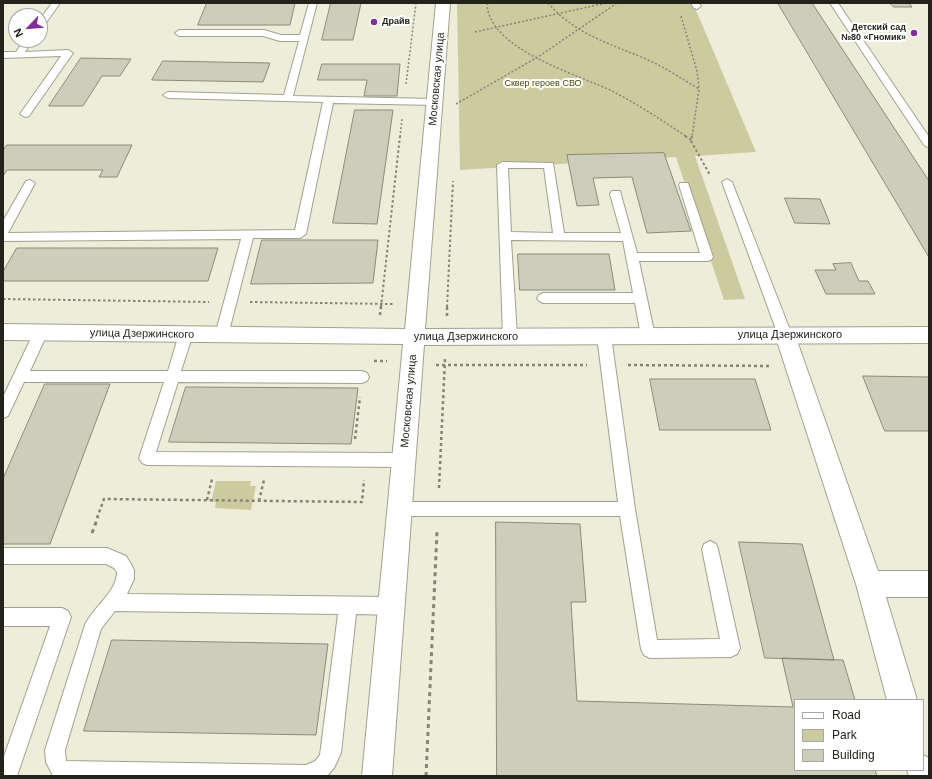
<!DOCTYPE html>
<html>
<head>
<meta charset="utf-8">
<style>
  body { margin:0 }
  #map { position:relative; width:932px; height:779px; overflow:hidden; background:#ededda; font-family:Helvetica,sans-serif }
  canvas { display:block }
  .frame { position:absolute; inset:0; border:4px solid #23231c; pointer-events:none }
  .legend { position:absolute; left:794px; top:699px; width:130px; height:72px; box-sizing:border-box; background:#fff; border:1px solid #a7a7a4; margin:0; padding:5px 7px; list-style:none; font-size:12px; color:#23231c }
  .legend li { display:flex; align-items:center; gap:8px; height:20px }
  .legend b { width:20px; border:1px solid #a7a7a4 }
  .north { position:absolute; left:8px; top:8px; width:40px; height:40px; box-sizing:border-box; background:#fff; border:1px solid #a7a7a4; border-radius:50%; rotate:244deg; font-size:11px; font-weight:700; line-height:16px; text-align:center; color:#23231c }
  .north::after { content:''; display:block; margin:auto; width:14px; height:18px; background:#822e9c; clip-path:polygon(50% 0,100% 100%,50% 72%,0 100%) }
</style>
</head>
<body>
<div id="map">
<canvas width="932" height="779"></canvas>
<div class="frame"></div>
<ul class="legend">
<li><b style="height:5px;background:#fff"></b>Road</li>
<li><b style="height:11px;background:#cccb9f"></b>Park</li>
<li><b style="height:11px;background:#cdcdbb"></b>Building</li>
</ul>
<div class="north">N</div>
</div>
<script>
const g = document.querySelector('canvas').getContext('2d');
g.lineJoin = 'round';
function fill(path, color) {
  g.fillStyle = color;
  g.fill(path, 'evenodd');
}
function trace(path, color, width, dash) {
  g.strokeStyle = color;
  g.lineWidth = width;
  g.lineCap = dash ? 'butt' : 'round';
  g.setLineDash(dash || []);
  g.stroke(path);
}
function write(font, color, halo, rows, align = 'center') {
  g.font = font + ' Helvetica,sans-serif';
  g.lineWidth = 4;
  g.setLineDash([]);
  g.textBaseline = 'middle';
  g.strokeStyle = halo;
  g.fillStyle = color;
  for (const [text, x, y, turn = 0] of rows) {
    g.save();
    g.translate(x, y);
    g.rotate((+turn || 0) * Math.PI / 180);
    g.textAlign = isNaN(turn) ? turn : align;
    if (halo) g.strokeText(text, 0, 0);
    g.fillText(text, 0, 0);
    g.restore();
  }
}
fill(new Path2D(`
  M 457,3 L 693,3 L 756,152 L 695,156 L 745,299 L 724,300 L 676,157 L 460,170 Z
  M 216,481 L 251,481 L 250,486 L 256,486 L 251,510 L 215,508 L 216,502 L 211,502 Z`), '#cccb9f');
const building = new Path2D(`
  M 207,3 L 295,3 L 290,25 L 198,25 Z
  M 331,3 L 361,3 L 353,40 L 322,40 Z
  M 778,3 L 812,3 L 929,181 L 929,257 Z
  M 890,3 L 909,3 L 912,7 L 894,7 Z
  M 81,58 L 131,59 L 120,76 L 102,76 L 83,106 L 49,106 Z
  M 163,61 L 270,63 L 263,82 L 152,80 Z
  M 322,64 L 400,64 L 397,96 L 364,96 L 367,80 L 318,80 Z
  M 355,110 L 393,110 L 377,224 L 333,223 Z
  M 7,145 L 132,145 L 117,177 L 99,177 L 103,170 L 7,170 L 3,176 L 3,151 Z
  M 664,153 L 691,231 L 647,233 L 632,177 L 593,178 L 599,205 L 577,206 L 567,155 Z
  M 785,198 L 820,199 L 830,224 L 795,223 Z
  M 262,240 L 378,240 L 373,283 L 251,284 Z
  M 17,248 L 218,248 L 208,281 L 3,281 L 3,272 Z
  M 518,254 L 609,254 L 615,290 L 520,290 Z
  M 851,263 L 859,281 L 868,281 L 875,294 L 826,294 L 815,270 L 836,270 L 833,264 Z
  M 863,376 L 929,377 L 929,431 L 885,431 Z
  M 650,379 L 755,379 L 771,430 L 660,430 Z
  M 45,384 L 110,384 L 50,544 L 3,544 L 3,479 Z
  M 186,387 L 358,388 L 351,444 L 169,442 Z
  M 496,522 L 580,524 L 586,602 L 571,602 L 577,701 L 793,707 L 782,658 L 843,660 L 855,700 L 795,700 L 795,770 L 875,770 L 877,776 L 497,776 Z
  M 739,542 L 802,544 L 834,660 L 765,658 Z
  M 112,640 L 328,644 L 316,735 L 84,731 Z`);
fill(building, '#cdcdbb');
trace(building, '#8a8a79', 1);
const lane = new Path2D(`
  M 52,3 L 60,3 L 43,27 L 40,28 L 40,19 Z
  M 309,3 L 317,3 L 293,96 L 435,99 L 440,102 L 435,105 L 333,103 L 306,234 L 300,238 L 253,238 L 227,339 L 222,340 L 217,339 L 215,335 L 241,239 L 3,241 L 3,221 L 26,181 L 30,180 L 35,183 L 8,233 L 295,230 L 323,102 L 168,98 L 163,95 L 168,92 L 284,95 L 299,41 L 280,41 L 263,36 L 179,36 L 175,33 L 179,30 L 264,30 L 281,35 L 300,35 Z
  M 691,3 L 699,3 L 701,6 L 697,9 L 694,8 Z
  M 830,3 L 838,3 L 929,137 L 929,148 L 924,145 Z
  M 24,40 L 33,40 L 25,52 L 68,50 L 73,53 L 29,116 L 25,117 L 20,114 L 61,56 L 3,58 L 3,52 L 16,52 Z
  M 502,162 L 553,163 L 564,233 L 621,233 L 610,194 L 612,191 L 620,191 L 637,253 L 700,253 L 679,185 L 680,183 L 688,183 L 713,257 L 711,260 L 707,261 L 639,261 L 655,336 L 653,340 L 648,341 L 643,340 L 641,336 L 635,303 L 543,303 L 539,301 L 537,298 L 539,295 L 543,293 L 633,293 L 623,241 L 511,240 L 517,336 L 515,340 L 510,341 L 505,340 L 503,336 L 497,165 ZM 508,168 L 544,168 L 553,233 L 511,232 Z
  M 727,179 L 732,182 L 792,335 L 790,339 L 785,340 L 780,339 L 778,335 L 722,182 Z
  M 41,327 L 46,328 L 48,332 L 30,371 L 168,371 L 179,334 L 181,330 L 186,329 L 191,330 L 193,334 L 181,371 L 362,371 L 367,373 L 369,377 L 367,381 L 362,383 L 178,382 L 156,452 L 404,453 L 409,455 L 412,460 L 409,465 L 404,467 L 147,465 L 142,463 L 139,458 L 164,382 L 24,382 L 8,416 L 3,418 L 3,397 L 34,332 L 36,328 Z
  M 604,331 L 609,332 L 611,336 L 635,509 L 657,640 L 720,639 L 702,549 L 704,544 L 710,541 L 716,544 L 718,549 L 740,648 L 737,654 L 731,657 L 650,658 L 644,655 L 641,649 L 620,516 L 400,516 L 394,514 L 392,509 L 394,504 L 400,502 L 618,502 L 597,336 L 599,332 Z
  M 3,548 L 107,548 L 126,556 L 131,564 L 134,570 L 134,579 L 127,594 L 392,597 L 398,600 L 401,606 L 398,612 L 392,615 L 356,614 L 341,753 L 334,768 L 327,776 L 53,776 L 46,762 L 45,750 L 85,625 C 93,607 117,592 117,572 L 114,568 L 106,564 L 3,564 ZM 115,611 L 338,614 L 320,755 L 315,761 L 306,765 L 66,761 L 65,750 L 101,629 Z
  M 3,608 L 62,608 L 68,611 L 71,617 L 17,776 L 3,776 L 3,759 L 50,626 L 3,626 Z`);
const street = new Path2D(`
  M 785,327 L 792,329 L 795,335 L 878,571 L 929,571 L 929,597 L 886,597 L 917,700 L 887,700 L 856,584 L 775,335 L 778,329 Z
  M 923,755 L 929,758 L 929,776 L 909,776 L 907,770 L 923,770 Z`);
const secondary = new Path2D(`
  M 436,3 L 450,3 L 425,329 L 929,327 L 929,343 L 424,345 L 392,776 L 362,776 L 403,344 L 3,340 L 3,324 L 405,329 Z`);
trace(lane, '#a1a18f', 2);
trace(street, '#a1a18f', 2);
trace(secondary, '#a1a18f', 2);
trace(new Path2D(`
  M 487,3 C 488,50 578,74 614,92 C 639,105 663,121 687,137
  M 548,3 C 577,36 610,43 648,60 C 666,68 682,79 699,89 L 692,137
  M 681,16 L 697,71 L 699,88
  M 475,32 L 606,3
  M 406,84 L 416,3
  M 456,104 L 538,57 L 617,3
  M 400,137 L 402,119`), '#848477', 1.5, [2, 2]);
trace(new Path2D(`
  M 685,136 L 691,140
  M 692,136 L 691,141 L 710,175
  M 3,299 L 209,302
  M 250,302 L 393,304
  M 381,307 L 400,136
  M 447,307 L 453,181`), '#848477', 2, [2.5, 2.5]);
trace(new Path2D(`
  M 380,315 L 381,306
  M 447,316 L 447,306
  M 374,361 L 387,361
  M 436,365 L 587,365
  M 628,365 L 771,366
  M 355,439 L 360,397
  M 439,488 L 445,359
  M 207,500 L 212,479
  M 259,501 L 264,480
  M 97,518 L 104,499 L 362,502 L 364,480`), '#848477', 2.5, [3, 3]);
trace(new Path2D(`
  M 92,533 L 98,517
  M 426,776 L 437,531`), '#848477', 3, [4, 4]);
fill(lane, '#fff');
fill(street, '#fff');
fill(secondary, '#fff');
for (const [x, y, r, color] of [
  [374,22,4,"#822e9c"],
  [914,33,4,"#822e9c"]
]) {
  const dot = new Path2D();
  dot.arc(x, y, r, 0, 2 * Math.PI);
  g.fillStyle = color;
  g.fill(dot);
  trace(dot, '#fff', 1.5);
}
write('bold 9px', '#23231c', '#fff', [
  ["Драйв",382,22],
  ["Детский сад",906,28,"right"],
  ["№80 «Гномик»",906,38,"right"]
], 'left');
write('9px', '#484502', '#fff', [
  ["Сквер героев СВО",543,84]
]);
write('11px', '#23231c', '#fff', [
  ["Московская улица",437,79,-85],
  ["улица Дзержинского",142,334,1],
  ["улица Дзержинского",790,335],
  ["улица Дзержинского",466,337],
  ["Московская улица",409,401,-85]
]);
</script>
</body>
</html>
